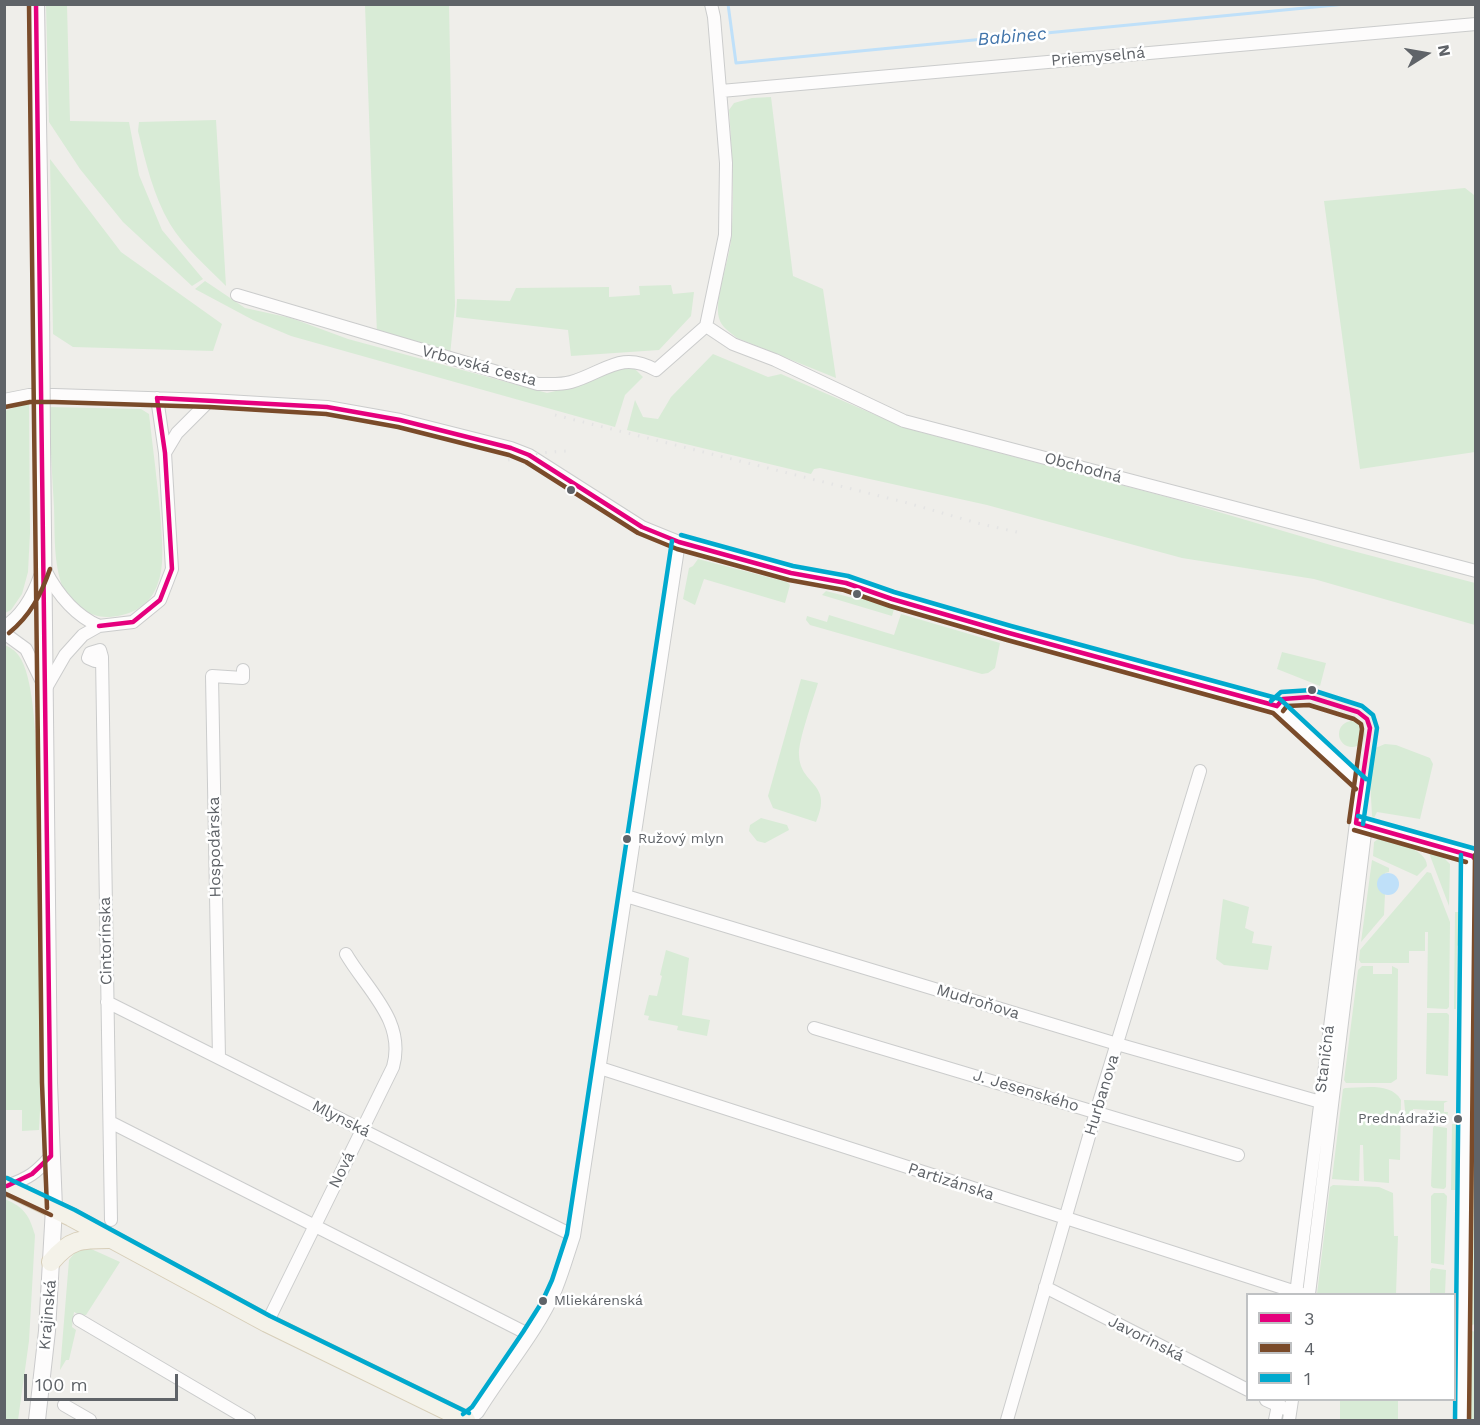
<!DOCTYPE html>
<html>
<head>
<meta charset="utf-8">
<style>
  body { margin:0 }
  #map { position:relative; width:1480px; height:1425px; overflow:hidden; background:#efeeea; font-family:"Work Sans",sans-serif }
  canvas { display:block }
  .frame { position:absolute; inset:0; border:6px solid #5f6368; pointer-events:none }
  .legend { position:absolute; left:1246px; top:1293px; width:210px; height:108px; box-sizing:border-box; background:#fff; border:2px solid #bfc1c3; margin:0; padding:8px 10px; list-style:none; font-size:18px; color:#5f6368 }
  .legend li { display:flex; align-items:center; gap:12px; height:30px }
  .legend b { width:30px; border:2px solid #bfc1c3 }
  .north { position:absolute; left:1396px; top:24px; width:60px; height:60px; -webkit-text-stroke:4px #fff; paint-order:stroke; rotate:79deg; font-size:16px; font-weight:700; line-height:24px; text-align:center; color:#5f6368 }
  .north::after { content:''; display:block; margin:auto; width:21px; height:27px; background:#5f6368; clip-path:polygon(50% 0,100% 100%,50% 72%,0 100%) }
  .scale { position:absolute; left:24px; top:1374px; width:154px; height:27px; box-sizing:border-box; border:3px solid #5f6368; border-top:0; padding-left:8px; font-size:18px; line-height:21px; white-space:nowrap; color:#5f6368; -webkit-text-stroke:4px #fff; paint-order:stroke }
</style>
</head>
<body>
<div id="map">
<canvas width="1480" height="1425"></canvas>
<div class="frame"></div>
<ul class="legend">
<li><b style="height:8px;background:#e5007d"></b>3</li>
<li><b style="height:8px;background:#7a4b2a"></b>4</li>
<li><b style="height:8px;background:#00a9ce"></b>1</li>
</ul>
<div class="north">N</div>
<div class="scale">100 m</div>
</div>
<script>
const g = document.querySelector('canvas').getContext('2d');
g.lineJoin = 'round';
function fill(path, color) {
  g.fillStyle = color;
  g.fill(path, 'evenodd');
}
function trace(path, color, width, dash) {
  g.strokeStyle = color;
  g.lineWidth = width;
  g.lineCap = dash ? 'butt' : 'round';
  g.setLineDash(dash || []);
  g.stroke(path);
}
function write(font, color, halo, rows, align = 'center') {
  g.font = font + ' "Work Sans",sans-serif';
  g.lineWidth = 5;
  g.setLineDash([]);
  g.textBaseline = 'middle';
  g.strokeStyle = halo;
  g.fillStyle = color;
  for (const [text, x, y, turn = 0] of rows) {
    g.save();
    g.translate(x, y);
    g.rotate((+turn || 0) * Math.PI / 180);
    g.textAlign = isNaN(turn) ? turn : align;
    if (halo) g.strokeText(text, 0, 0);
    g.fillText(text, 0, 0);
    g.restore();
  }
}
fill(new Path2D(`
  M 46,5 L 67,5 L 70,121 L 129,122 L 139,175 L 162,230 L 203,279 L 192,286 L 123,222 L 80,169 L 49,122 Z
  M 365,5 L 449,5 L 455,306 L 450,355 L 377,335 Z
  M 771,97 L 793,276 L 823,289 L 836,378 L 737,338 C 731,333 721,327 719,318 C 714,299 729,261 731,240 C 735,197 732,153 729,110 L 734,103 L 752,98 Z
  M 216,120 L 226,286 C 207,267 184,247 170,224 C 153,195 146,163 138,131 L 139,122 Z
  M 50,159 L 121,252 L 222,324 L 213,351 L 73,347 L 53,334 Z
  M 1465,188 L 1474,195 L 1476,206 L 1475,452 L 1360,469 L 1324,201 Z
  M 205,281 L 245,308 L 291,318 L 348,339 L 547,393 L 582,385 L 619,368 L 634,368 L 643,377 L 625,395 L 615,427 L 291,336 L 253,320 L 195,289 Z
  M 671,285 L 673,294 L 694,292 L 691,316 L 659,350 L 571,356 L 568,330 L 456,317 L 457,299 L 510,301 L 516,288 L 609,287 L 609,297 L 640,295 L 639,286 Z
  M 713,354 L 768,377 L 781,374 L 894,423 L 920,432 L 1178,500 L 1334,546 L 1475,583 L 1475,625 L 1314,579 L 1182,558 L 987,505 L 820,468 L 814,469 L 811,474 L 627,430 L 635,400 L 643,417 L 658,419 L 671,397 Z
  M 29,402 L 30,533 L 28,572 L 22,594 L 11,610 L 5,613 L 5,411 Z
  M 49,407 L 141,409 L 149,414 C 153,450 158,486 161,523 C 162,544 165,566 157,586 C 149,607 128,617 106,617 C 92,617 71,606 65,593 C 53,567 55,535 54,507 C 52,474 50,440 49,407 Z
  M 698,559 L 787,582 L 790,585 L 785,603 L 704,579 L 695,605 L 683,599 L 689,568 L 693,566 Z
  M 826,591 L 857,599 L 873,598 L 895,605 L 892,616 L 822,595 Z
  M 901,614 L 1000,643 L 995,668 L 988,673 L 982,674 L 810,625 L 806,620 L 807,616 L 827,622 L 829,615 L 894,635 Z
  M 4,645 C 10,647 16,651 19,656 C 34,677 35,735 37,762 L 41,1091 L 39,1130 L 22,1131 L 22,1110 L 5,1110 Z
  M 1282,652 L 1326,663 L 1320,686 L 1277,669 Z
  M 801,679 L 818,683 C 813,700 798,741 799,755 C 800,786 834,782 816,822 L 773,808 L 768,796 Z
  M1339 734a13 13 0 1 1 26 0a13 13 0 1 1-26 0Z
  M 1385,744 L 1396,745 L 1430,758 L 1433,764 L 1420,819 L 1377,812 L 1374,818 L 1372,816 L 1369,759 L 1373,749 Z
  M 761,818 L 787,825 L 789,830 L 765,843 L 757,841 L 749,831 L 750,825 Z
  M 1378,839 C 1393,843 1427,848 1427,866 L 1417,876 L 1373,856 L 1374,842 Z
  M 1429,853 L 1443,857 L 1450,864 L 1449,906 Z
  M 1372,860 L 1389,868 L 1389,872 L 1385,873 L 1382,893 L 1385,894 L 1384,915 L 1361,942 Z
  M 1427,872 L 1431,873 L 1450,922 L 1449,1007 L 1447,1009 L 1427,1008 L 1428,932 L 1425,932 L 1425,951 L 1409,951 L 1409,963 L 1361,963 L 1359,960 L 1360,950 Z
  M 1475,883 L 1475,1108 L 1471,1104 L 1473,914 Z
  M 1223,899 L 1249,907 L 1245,928 L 1254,932 L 1252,943 L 1272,946 L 1268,970 L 1224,965 L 1216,959 Z
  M 1455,912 L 1462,912 L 1462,943 L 1457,946 L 1456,1009 L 1454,1009 Z
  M 666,950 L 689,958 L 682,1015 L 710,1020 L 707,1036 L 677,1030 L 678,1026 L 648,1020 L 649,1016 L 644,1015 L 649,995 L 657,996 L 662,976 L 660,975 Z
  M 1362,966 L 1373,966 L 1373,974 L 1392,974 L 1392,966 L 1398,969 L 1397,1079 L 1391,1083 L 1346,1083 L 1344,1080 L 1358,970 Z
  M 1427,1013 L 1447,1013 L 1449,1015 L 1448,1076 L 1426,1074 Z
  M 1345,1088 C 1363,1088 1391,1082 1401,1100 L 1400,1160 L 1389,1159 L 1389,1183 L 1364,1181 L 1363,1145 L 1360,1145 L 1359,1181 L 1332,1179 L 1343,1089 Z
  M 1404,1100 L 1448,1101 L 1444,1103 L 1444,1112 L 1448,1112 L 1446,1122 L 1429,1122 L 1428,1110 L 1413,1109 L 1413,1121 L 1406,1120 Z
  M 1475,1116 L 1475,1324 L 1472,1325 L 1468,1323 L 1471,1120 Z
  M 1452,1124 L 1460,1124 L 1459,1190 L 1451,1190 Z
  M 1434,1126 L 1447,1128 L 1446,1187 L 1444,1189 L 1433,1188 L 1431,1186 L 1433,1128 Z
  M 1333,1185 L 1379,1187 L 1393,1193 L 1394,1236 L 1398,1236 L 1396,1294 L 1317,1294 L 1330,1187 Z
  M 1434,1193 L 1444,1193 L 1447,1196 L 1444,1265 L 1431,1263 L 1431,1196 Z
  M 5,1199 C 25,1208 29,1215 35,1235 L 29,1341 L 18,1420 L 5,1420 Z
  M 89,1248 L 120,1262 L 86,1315 L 80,1315 L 74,1312 L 72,1327 L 76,1330 L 69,1360 L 66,1360 L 60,1370 L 69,1260 L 76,1251 Z
  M 1432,1268 L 1446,1270 L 1445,1294 L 1430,1294 L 1430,1271 Z
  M 1472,1331 L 1476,1332 L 1475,1420 L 1467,1420 L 1468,1334 Z
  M 1340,1400 L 1398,1400 L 1398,1420 L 1340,1420 Z`), '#d8ebd6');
fill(new Path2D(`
  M1377 884a11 11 0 1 1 22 0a11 11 0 1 1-22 0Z`), '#bfe0f9');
trace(new Path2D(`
  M 728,4 L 736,63 L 1346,4`), '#bfe0f9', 3);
const street = new Path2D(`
  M 721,91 L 1476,24
  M 237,295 L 538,384 C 549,384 561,385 571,382 C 605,372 621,350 656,370 L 706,326 L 725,235 L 726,163 L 714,17 L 711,4
  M 706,326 L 733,344 L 775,360 L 904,421 L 1476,571
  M 4,400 L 29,395 L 54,395 L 210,400 L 327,407 L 400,420 L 511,448 L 529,455 L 642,527 L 679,542 L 791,573 L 846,583 L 892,599 L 1009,633 L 1277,706 L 1361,784 L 1296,1294
  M 165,453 L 177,433 L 210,400
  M 45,570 C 58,595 74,615 99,626
  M 4,627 C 23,615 33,596 40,576
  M 4,633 L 26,649 L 42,682
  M 101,661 L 95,661 L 88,658 L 90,653 L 100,650 L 102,657 L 111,1220
  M 46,688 L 65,655 L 83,635 L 99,626 L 133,622 L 160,600 L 172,569 L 165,453 L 157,398
  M 1360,824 L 1473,856
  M 626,896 L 1117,1044 L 1331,1105
  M 107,1002 L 574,1236
  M 814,1028 L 1238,1155
  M 219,1058 L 212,676 L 243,678 L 243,670
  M 600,1068 L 1302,1294
  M 110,1122 L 530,1335
  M 7,1186 C 29,1178 36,1173 51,1156
  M 1045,1287 L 1248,1390
  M 1309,1294 L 1366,825
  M 79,1320 L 249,1420
  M 267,1323 L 393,1067 C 406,1021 367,990 346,954
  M 1266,1400 L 1290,1411
  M 64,1405 L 90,1420
  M 468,1420 L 478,1412 C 503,1371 537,1333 556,1289 C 563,1272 568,1254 574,1236 L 679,542
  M 1007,1420 L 1096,1112 L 1200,771
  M 1275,1420 L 1279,1400
  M 1289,1420 L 1292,1400
  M 1462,1420 L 1468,855`);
const secondary = new Path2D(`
  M 36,4 L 41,298
  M 37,1420 L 47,1331 L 54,1208 L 49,1083 L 42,442`);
const primary = new Path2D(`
  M 4,1185 L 71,1217 L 267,1323 L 466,1420
  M 51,1262 C 70,1239 81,1239 109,1239`);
trace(street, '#cbcccc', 14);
trace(secondary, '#cacacb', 18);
trace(primary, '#d7ceb8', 20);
trace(street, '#fdfcfc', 12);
trace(secondary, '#fdfcfc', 16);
trace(primary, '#f4f2e9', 18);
trace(new Path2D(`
  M 555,415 L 904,502 L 977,523 L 1021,533
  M 508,460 L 540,453 L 566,451`), '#e4e4e4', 3, [1.5, 8]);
const secondaryBridge = new Path2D(`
  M 41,298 L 42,442`);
trace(secondaryBridge, '#cacacb', 18, []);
trace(secondaryBridge, '#fdfcfc', 16);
trace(new Path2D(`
  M 36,4 L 51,1156
  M 157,398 L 327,407 L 400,420 L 511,448 L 529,455 L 642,527 L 679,542 L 791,573 L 846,583 L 892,599 L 1009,633 L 1277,706
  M 99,626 L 133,622 L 160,600 L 172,569 L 165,453 L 157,398
  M 1277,706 L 1283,699 L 1310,697 L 1358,712 L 1367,719 L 1370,728 L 1356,823
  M 1356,823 L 1472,856 L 1476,860
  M 7,1186 L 32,1174 L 51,1156`), '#e5007d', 4.5);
trace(new Path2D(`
  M 29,4 L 42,1083 L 47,1208
  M 5,407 L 30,402 L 54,402 L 210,407 L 326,414 L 398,427 L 509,455 L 526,462 L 638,533 L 677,549 L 789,580 L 844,590 L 890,606 L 1007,640 L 1273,713 L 1356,789
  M 9,633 C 30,616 41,595 50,569
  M 1283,711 L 1287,706 L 1309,705 L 1354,719 L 1361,724 L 1362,729 L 1349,822
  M 1354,830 L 1466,862
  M 4,1193 L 51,1215
  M 1469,1420 L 1475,855`), '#7a4b2a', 4.5);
trace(new Path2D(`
  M 681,535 L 793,566 L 848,576 L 894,592 L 1011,626 L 1280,699 L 1366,779
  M 1271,701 L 1281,692 L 1312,690 L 1362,706 L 1373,715 L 1377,728 L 1363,824
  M 1358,816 L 1476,849
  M 7,1178 L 75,1210 L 270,1316 L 469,1413
  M 463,1414 L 472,1407 L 523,1332 L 542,1302 L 552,1280 L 567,1234 L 672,541
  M 1455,1420 L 1461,855`), '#00a9ce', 4.5);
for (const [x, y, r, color] of [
  [571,490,5,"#5f6368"],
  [857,594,5,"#5f6368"],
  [1312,690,5,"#5f6368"],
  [627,839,5,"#5f6368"],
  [1458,1119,5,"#5f6368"],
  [543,1301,5,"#5f6368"]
]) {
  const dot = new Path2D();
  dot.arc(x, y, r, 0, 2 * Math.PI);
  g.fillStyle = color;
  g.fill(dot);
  trace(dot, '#fff', 2);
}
write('14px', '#5f6368', '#fff', [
  ["Ružový mlyn",638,839],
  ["Prednádražie",1447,1119,"right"],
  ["Mliekárenská",554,1301]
], 'left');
write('16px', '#5f6368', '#fff', [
  ["Priemyselná",1098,57,-5],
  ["Vrbovská cesta",479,366,15],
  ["Obchodná",1083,468,15],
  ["Hospodárska",215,847,-91],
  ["Cintorínska",106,941,-91],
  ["Mudroňova",978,1002,17],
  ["Staničná",1325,1059,-83],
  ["J. Jesenského",1026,1091,17],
  ["Hurbanova",1102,1095,-73],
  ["Mlynská",341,1119,27],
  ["Nová",342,1170,-64],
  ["Partizánska",951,1182,18],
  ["Krajinská",48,1315,-85],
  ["Javorinská",1146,1339,27]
]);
write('italic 18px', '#4174aa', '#fff', [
  ["Babinec",1012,37,-5]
]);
</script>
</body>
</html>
